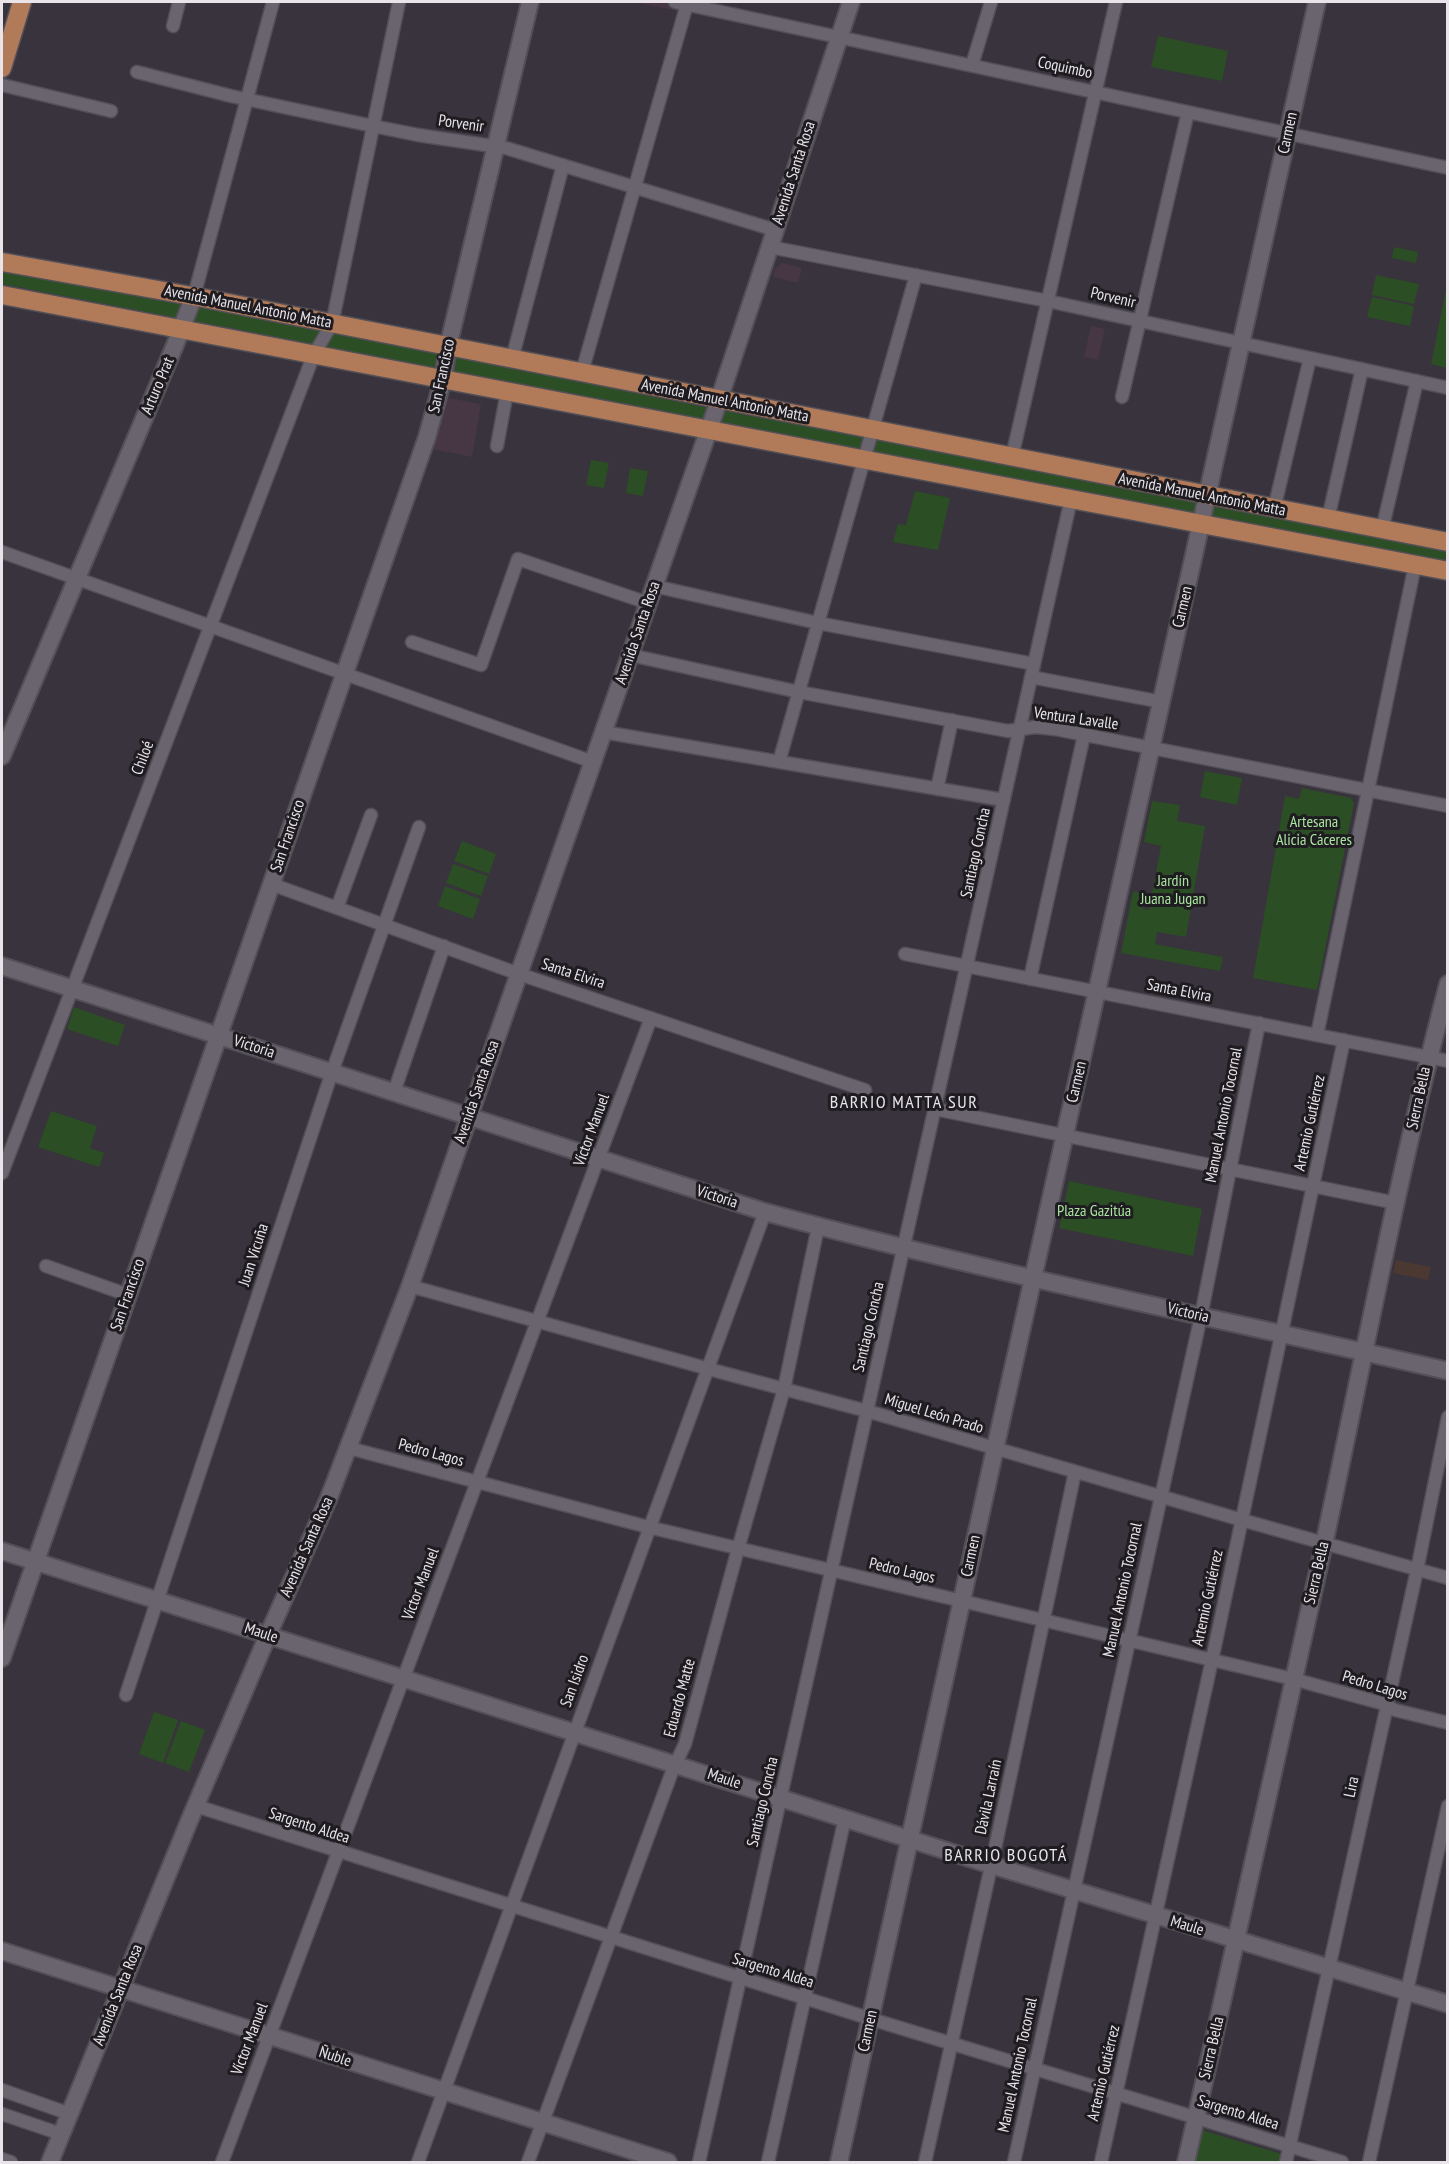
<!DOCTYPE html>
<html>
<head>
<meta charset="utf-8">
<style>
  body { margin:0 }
  #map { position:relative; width:1449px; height:2164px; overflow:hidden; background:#38333c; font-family:"PT Sans Narrow",sans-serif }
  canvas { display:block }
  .frame { position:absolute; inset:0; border:3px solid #e8e4ea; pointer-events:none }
</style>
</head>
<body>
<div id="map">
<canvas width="1449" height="2164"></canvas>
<div class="frame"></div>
</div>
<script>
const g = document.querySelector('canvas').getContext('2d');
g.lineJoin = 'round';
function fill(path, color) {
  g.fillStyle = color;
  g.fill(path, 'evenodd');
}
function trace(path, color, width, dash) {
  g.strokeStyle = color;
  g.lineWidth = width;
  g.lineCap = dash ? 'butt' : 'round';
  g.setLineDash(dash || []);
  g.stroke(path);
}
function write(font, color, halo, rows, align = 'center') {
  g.font = font + ' "PT Sans Narrow",sans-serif';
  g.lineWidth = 6;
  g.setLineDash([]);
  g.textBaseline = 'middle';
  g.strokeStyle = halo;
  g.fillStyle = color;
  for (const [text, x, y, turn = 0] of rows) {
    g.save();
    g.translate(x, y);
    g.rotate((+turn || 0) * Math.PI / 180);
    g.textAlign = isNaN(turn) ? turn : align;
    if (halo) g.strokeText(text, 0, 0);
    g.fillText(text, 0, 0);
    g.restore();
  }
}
fill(new Path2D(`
  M 633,2 L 692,2 L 688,13 Z
  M 782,263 L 802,268 L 798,283 L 773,277 L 775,268 Z
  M 1091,326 L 1105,329 L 1098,360 L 1084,357 Z
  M 443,397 L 481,404 L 472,457 L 427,448 Z`), '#473744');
fill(new Path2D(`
  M 1396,1260 L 1431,1267 L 1428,1280 L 1393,1273 Z`), '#4b3830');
fill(new Path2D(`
  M 1158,36 L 1228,51 L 1222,81 L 1151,67 Z
  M 1394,247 L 1418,252 L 1416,263 L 1392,258 Z
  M 2,269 L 304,325 L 689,404 L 1447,549 L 1447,564 L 2,284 Z
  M 1376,275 L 1419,284 L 1414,304 L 1372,295 Z
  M 1447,284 L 1447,368 L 1431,364 Z
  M 1372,297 L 1414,306 L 1410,326 L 1367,317 Z
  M 591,460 L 609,463 L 604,488 L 586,485 Z
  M 630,468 L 648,471 L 643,496 L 626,493 Z
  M 915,491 L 950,498 L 938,550 L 893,542 L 898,524 L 906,525 Z
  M 1205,771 L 1242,778 L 1237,805 L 1200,797 Z
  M 1302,788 L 1351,798 L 1354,803 L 1317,990 L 1253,978 L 1285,796 L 1299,799 Z
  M 1152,801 L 1180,805 L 1177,821 L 1205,826 L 1186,937 L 1157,932 L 1155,944 L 1223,957 L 1220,971 L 1121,953 L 1133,891 L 1146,894 L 1143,909 L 1149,910 L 1161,846 L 1144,842 Z
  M 462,841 L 496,854 L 489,874 L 454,861 Z
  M 453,864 L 488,876 L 481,896 L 446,883 Z
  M 445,886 L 480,899 L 473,919 L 438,906 Z
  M 74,1007 L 125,1025 L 118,1046 L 67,1029 Z
  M 51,1111 L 97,1126 L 90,1148 L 104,1153 L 99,1167 L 38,1147 Z
  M 1069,1181 L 1202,1209 L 1193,1256 L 1059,1228 Z
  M 154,1712 L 178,1720 L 163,1763 L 139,1754 Z
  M 181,1721 L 205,1730 L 189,1772 L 165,1763 Z
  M 1201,2130 L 1282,2154 L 1280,2162 L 1193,2162 Z`), '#2b4e25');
const street = new Path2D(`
  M 675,2 L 1448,168
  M 173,26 L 179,2
  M 972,65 L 991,2
  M 137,72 L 231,96 L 373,126 L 418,135 L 506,148 L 775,230
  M 2,85 L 111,111
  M 770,247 L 1048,301 L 1448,388
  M 194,296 L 273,2
  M 512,359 L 563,165
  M 582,372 L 687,4
  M 1122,397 L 1188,112
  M 497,446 L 507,392
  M 1012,457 L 1116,2
  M 1274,509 L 1310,358
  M 1328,519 L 1362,369
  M 1382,530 L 1417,381
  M 2,552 L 593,762
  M 654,586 L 818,623 L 1034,664
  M 412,642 L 481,665 L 518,559 L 648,603
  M 630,655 L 799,692 L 1008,731 L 1035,727 L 1055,729 L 1448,806
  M 1031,677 L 1162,702
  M 603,732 L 1004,800
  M 779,762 L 916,275
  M 937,789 L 952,720
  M 271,884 L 519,974 L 865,1090
  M 337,908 L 371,815
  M 905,954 L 1448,1061
  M 1030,979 L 1084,735
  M 1317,1035 L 1415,565
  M 394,1092 L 444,946
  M 935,1109 L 1396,1203
  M 2,1173 L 314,354 L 332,324 L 399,2
  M 46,1266 L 128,1295
  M 410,1286 L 720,1372 L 867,1411 L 1242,1520 L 1448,1578
  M 349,1448 L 648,1527 L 1293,1679 L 1381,1703 L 1395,1710 L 1448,1723
  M 126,1695 L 332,1072 L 419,827
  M 196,1806 L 884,2023 L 1342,2162
  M 2,2090 L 70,2114
  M 2,2114 L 61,2134
  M 2,2159 L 11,2162
  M 222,2162 L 651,1018
  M 418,2162 L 765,1212
  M 528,2162 L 673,1769 L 685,1744 L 738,1549 L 784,1389 L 818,1227
  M 699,2162 L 1071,499
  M 768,2162 L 845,1818
  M 925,2162 L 994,1853 L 1075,1472
  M 1014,2162 L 1201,1316 L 1259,1023
  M 1101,2162 L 1212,1660 L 1344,1040
  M 1286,2162 L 1417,1570 L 1448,1417
  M 1369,2162 L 1448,1806`);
const secondary = new Path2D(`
  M 2,756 L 175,345 L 194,296
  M 2,966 L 765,1212 C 991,1273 1220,1319 1448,1371
  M 2,1551 L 991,1865 L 1448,2004
  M 2,1658 L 427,437 L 443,379 L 448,347 L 530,2
  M 2,1951 L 668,2162
  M 50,2162 L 190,1819 L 268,1635 L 328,1500 L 410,1286 L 715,412 L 851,2
  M 839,2162 L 995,1449 L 1317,2
  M 1186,2162 C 1233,1953 1281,1744 1326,1535 C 1365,1351 1400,1166 1448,984`);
const primary = new Path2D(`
  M 2,68 L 22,2
  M 2,262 L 203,298 L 1448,542
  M 2,295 L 1448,571`);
trace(street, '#534f57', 15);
trace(secondary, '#534f57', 20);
trace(primary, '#534f57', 21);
trace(street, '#6a646e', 12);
trace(secondary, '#6a646e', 16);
trace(primary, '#b17b5a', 18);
write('16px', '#e8e4ea', '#1e1c20', [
  ["Coquimbo",1065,68,12],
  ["Porvenir",461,124,8],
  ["Carmen",1288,133,-78],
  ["Avenida Santa Rosa",794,173,-72],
  ["Porvenir",1113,298,13],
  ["Avenida Manuel Antonio Matta",248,307,11],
  ["San Francisco",442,376,-78],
  ["Arturo Prat",158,386,-67],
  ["Avenida Manuel Antonio Matta",725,401,11],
  ["Avenida Manuel Antonio Matta",1202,495,11],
  ["Carmen",1183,607,-77],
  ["Avenida Santa Rosa",638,633,-71],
  ["Ventura Lavalle",1076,719,8],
  ["Chiloé",143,758,-69],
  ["San Francisco",288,836,-71],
  ["Santiago Concha",976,853,-78],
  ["Santa Elvira",573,974,18],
  ["Santa Elvira",1179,991,11],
  ["Victoria",254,1047,18],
  ["Carmen",1077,1082,-77],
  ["Avenida Santa Rosa",477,1092,-71],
  ["Sierra Bella",1419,1098,-78],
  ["Manuel Antonio Tocornal",1224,1115,-79],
  ["Artemio Gutiérrez",1310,1123,-78],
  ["Víctor Manuel",592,1130,-70],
  ["Victoria",717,1197,18],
  ["Juan Vicuña",254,1255,-72],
  ["San Francisco",128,1295,-71],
  ["Victoria",1188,1313,13],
  ["Santiago Concha",869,1327,-77],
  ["Miguel León Prado",934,1414,17],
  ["Pedro Lagos",431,1453,15],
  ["Avenida Santa Rosa",307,1547,-66],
  ["Carmen",971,1556,-78],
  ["Pedro Lagos",902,1571,13],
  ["Sierra Bella",1317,1573,-77],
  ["Víctor Manuel",421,1584,-69],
  ["Manuel Antonio Tocornal",1123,1590,-78],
  ["Artemio Gutiérrez",1208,1598,-78],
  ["Maule",261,1633,18],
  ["San Isidro",575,1681,-70],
  ["Pedro Lagos",1375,1686,17],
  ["Eduardo Matte",680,1698,-75],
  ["Maule",724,1779,18],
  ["Lira",1352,1787,-78],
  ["Dávila Larraín",989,1797,-78],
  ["Santiago Concha",763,1802,-77],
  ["Sargento Aldea",309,1826,18],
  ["Maule",1187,1926,17],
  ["Sargento Aldea",773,1971,17],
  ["Avenida Santa Rosa",118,1995,-68],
  ["Carmen",868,2031,-78],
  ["Víctor Manuel",250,2039,-69],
  ["Sierra Bella",1212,2048,-77],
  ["Ñuble",335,2057,18],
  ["Manuel Antonio Tocornal",1018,2065,-78],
  ["Artemio Gutiérrez",1104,2073,-77],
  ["Sargento Aldea",1238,2113,17]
]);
write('16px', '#a9e59e', '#1e1c20', [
  ["Artesana",1314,822],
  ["Alicia Cáceres",1314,840],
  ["Jardín",1173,881],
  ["Juana Jugan",1173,899],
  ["Plaza Gazitúa",1094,1211]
]);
g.letterSpacing = '1.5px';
write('18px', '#e8e4ea', '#1e1c20', [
  ["BARRIO MATTA SUR",904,1103],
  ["BARRIO BOGOTÁ",1006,1856]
]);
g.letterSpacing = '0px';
</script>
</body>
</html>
